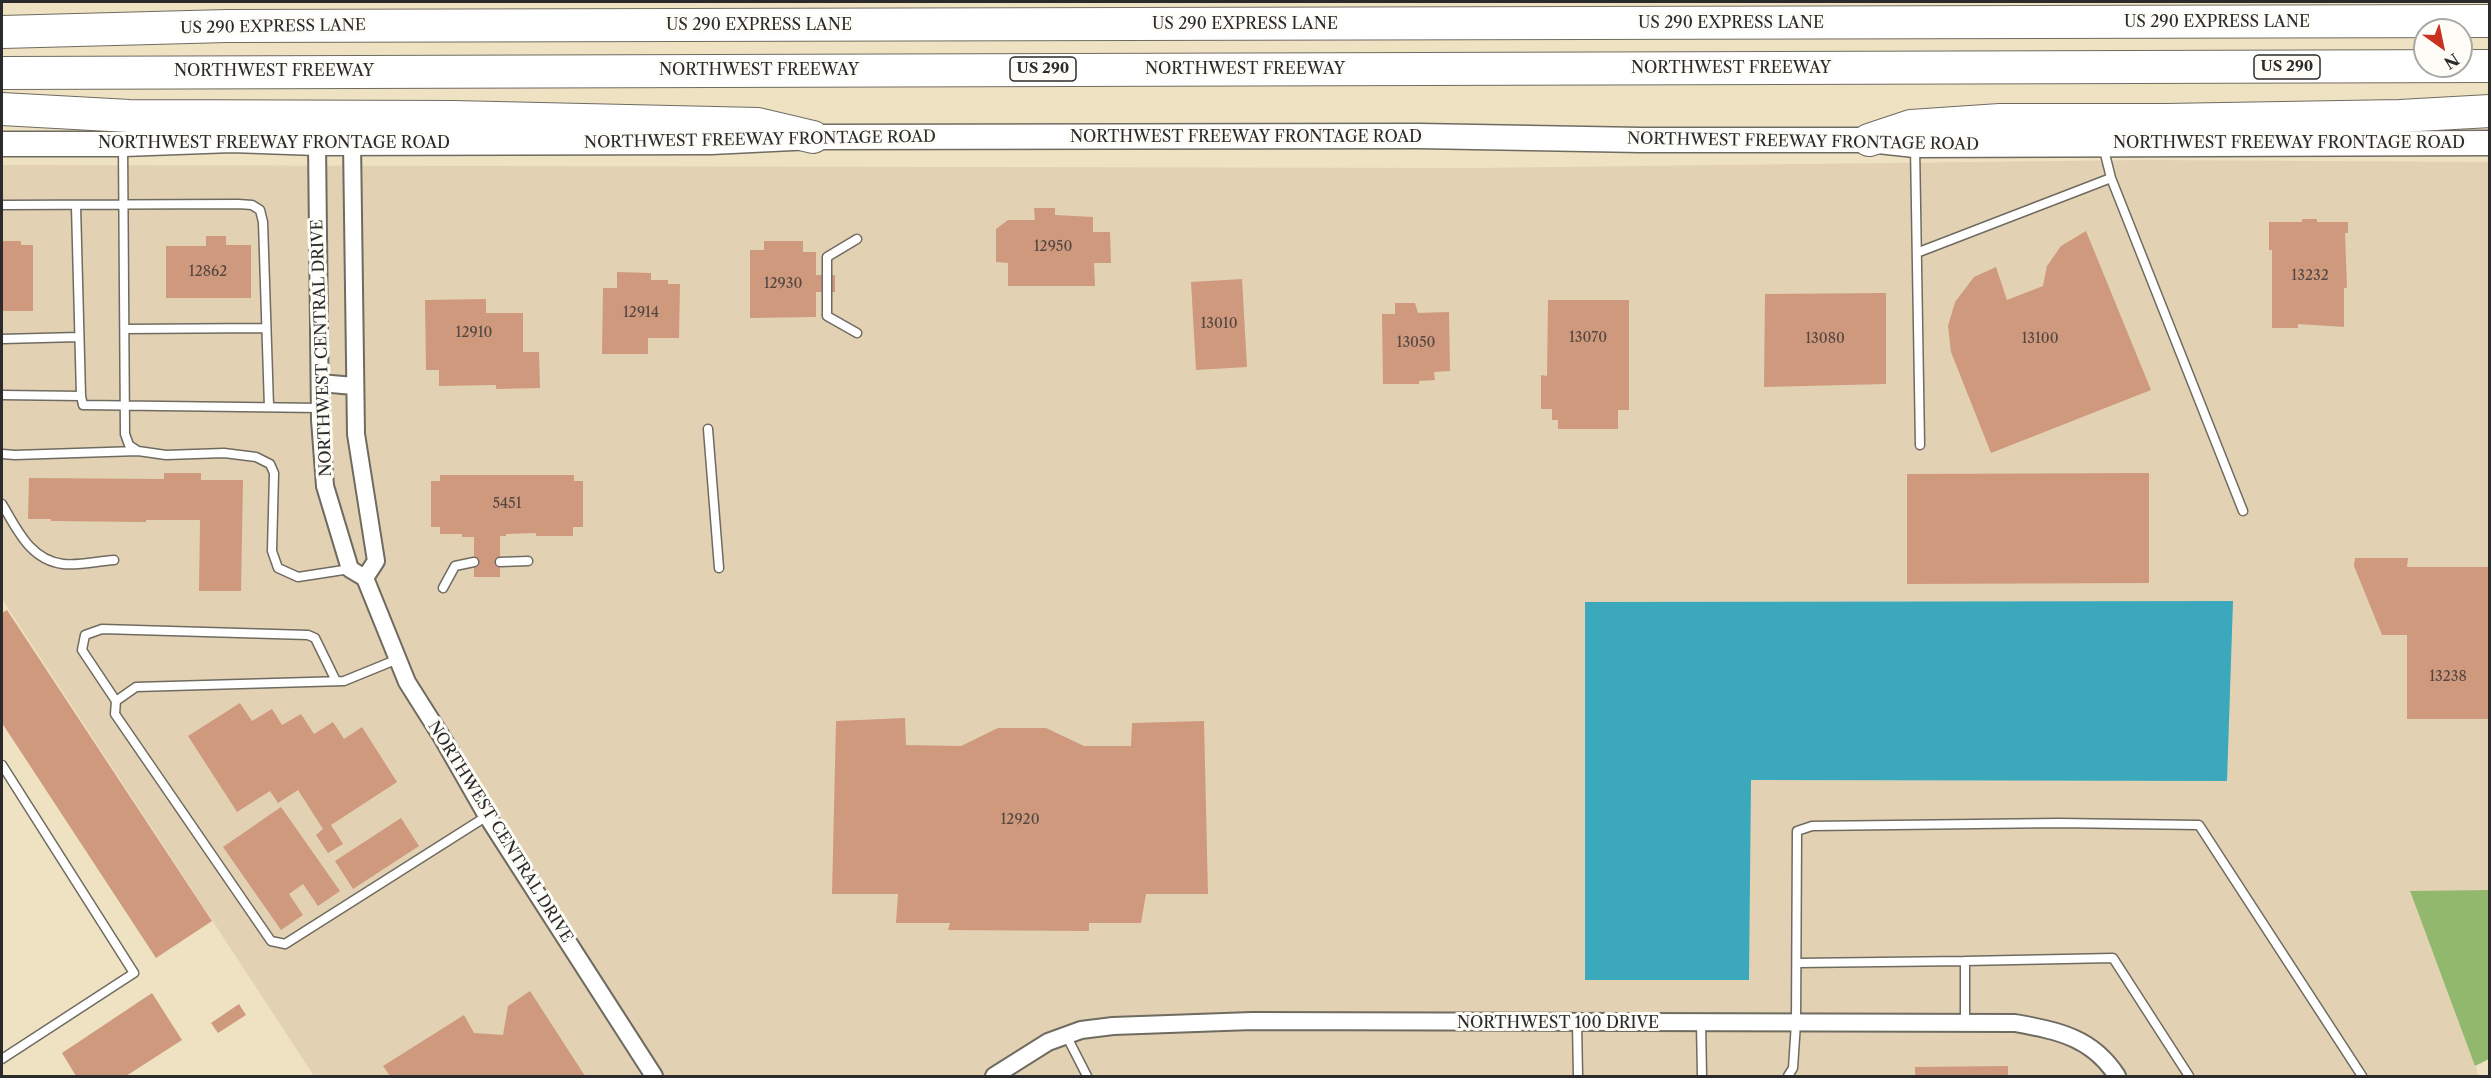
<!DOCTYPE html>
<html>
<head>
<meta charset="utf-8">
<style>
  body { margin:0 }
  #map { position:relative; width:2491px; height:1078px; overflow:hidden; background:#eee2c3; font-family:"Libre Caslon Text",serif }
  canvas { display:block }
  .frame { position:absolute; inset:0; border:3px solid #2b2b2b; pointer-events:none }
  .north { position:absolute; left:2413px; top:18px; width:60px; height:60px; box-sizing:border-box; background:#fdfcf7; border:2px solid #a9a8a5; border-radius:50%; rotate:147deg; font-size:16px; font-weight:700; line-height:24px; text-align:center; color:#2b2b2b }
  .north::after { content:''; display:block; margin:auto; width:21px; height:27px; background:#c8321e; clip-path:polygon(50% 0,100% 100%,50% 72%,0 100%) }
</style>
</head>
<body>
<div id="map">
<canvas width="2491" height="1078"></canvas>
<div class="frame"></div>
<div class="north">N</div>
</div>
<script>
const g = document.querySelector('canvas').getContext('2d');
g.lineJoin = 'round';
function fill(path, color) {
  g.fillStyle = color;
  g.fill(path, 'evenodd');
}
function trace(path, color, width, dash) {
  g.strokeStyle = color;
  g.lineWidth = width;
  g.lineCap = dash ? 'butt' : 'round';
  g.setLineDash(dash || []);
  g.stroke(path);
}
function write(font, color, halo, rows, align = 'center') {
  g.font = font + ' "Libre Caslon Text",serif';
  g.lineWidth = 6;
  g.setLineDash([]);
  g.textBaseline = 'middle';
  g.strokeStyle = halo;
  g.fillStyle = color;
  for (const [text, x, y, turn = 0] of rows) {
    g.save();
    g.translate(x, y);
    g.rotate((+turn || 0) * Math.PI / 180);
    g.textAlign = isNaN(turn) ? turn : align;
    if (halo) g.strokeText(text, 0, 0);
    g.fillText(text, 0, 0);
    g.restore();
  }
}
fill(new Path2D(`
  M 2141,160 L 2489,162 L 2489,890 L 2410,892 L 2479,1076 L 314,1076 L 2,599 L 2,165 L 1472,168 ZM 2232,601 L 2226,781 L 1750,780 L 1749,980 L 1585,979 L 1586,602 Z`), '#e3d1b4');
fill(new Path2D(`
  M 2489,890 L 2489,1059 L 2475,1066 L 2410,891 Z`), '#91b86d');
fill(new Path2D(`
  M 2233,601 L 2227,781 L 1751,780 L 1749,980 L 1585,980 L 1585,602 Z`), '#3ba9bb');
fill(new Path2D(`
  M 1034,208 L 1055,208 L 1055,215 L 1093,217 L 1093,232 L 1110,232 L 1111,263 L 1094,263 L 1095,286 L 1008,286 L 1008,263 L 996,262 L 996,229 L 1008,220 L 1035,220 Z
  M 2302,219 L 2317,219 L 2317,222 L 2348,222 L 2348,233 L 2345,233 L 2347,288 L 2344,288 L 2344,327 L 2298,324 L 2298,328 L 2272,328 L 2272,250 L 2269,250 L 2269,222 L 2302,222 Z
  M 2086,231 L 2151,390 L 1991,453 L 1951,352 L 1948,326 L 1955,302 L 1974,277 L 1996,267 L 2007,300 L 2043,286 L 2047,266 L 2061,246 Z
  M 206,236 L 226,236 L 226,245 L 251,245 L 251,298 L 166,298 L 166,246 L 206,246 Z
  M 2,241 L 21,241 L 21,245 L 33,245 L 33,311 L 2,311 Z
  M 764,241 L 803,241 L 803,252 L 816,252 L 816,275 L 835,275 L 835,292 L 816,292 L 816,317 L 750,318 L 750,250 L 764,250 Z
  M 617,272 L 651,273 L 651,280 L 668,280 L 668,284 L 680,284 L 679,338 L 648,338 L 648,354 L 602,354 L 603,288 L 617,288 Z
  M 1242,279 L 1247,367 L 1196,370 L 1191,282 Z
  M 1886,293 L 1886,384 L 1764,387 L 1765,294 Z
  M 486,299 L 486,313 L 523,313 L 523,352 L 539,352 L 540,388 L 496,389 L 496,385 L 439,386 L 439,370 L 426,370 L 425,300 Z
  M 1548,300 L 1629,300 L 1629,410 L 1618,410 L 1618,429 L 1558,429 L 1558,420 L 1552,420 L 1552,409 L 1541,409 L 1541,375 L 1547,376 Z
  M 1395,303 L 1415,303 L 1418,313 L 1449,312 L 1450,371 L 1434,372 L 1435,380 L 1419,381 L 1419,384 L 1383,384 L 1382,314 L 1395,314 Z
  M 164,473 L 201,473 L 201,480 L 243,480 L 241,591 L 199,591 L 200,520 L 146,520 L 146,522 L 51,521 L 51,519 L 28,519 L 29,478 L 164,479 Z
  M 2149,473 L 2149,583 L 1907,584 L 1907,474 Z
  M 440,475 L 574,475 L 574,481 L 583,481 L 583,527 L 573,527 L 573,536 L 536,536 L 536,533 L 506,534 L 506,536 L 500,536 L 500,577 L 474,577 L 474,537 L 462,537 L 462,534 L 440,534 L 440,527 L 431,527 L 431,481 L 440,481 Z
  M 2355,558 L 2408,558 L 2407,567 L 2490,567 L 2490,719 L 2407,719 L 2407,635 L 2382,635 L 2354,566 Z
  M 7,610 L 212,921 L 156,958 L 2,723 L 2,613 Z
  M 240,703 L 252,721 L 272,709 L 282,725 L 301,714 L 314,734 L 333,722 L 344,739 L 362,727 L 397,782 L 331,825 L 343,844 L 328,853 L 316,835 L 323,829 L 298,790 L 278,803 L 270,791 L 237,812 L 188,736 Z
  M 905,718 L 906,745 L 961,746 L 998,728 L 1046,728 L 1084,746 L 1131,746 L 1132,723 L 1204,721 L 1208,894 L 1146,894 L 1141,923 L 1089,923 L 1089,931 L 948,930 L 950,923 L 896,923 L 898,894 L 832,894 L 836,721 Z
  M 281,807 L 340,891 L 318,906 L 303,884 L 289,894 L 303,915 L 281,930 L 223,847 Z
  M 401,818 L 419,846 L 353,889 L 335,861 Z
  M 530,991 L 585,1076 L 390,1076 L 383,1066 L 464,1015 L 474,1033 L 503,1035 L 508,1006 Z
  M 152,993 L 182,1040 L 126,1076 L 76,1076 L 62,1053 Z
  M 239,1004 L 246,1015 L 218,1033 L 211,1023 Z
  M 2008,1066 L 2008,1076 L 1915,1076 L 1915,1067 Z`), '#cf997d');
const lane = new Path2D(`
  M 123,145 L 125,434 L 129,445 L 138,451
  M 1915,146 L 1920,445
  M 2111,178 L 2243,511
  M 2,205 L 238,204 L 252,205 L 260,210 L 263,222 L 269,407
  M 76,206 L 81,396
  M 1919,252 L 2111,178 L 2103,146
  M 125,329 L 266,328
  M 857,333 L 827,316 L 827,257 L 857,239
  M 2,339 L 79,337
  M 2,395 L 81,396 L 83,405 L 320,408
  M 708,429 L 719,568
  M 2,454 L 15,455 L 138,451 L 166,455 L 224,453 L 256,457 L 270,464 L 274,473 L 272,551 L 278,568 L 298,577 L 350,569
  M 2,504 C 17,529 30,560 63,564 C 79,566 98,561 114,560
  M 500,562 L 528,561
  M 443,588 L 455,566 L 474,562
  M 398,659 L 344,681 L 136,687 L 116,701 L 115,714 L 271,941 L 285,944 L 487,816
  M 116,701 L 82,650 L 85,635 L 102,629 L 308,635 L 315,638 L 336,681
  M 2,765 L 134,973 L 2,1059
  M 1965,961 L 2113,958 L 2189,1076
  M 1797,963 L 1965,961 L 1965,1023
  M 1577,1023 L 1578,1076
  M 1701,1023 L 1702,1076
  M 1066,1035 L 1087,1076
  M 1788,1076 L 1793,1068 L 1796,1023 L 1797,831 L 1812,826 L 2058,823 L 2199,825 L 2362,1076`);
const street = new Path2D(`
  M 352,142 L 356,434 L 376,561 L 365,578
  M 317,143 L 320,420 L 325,486 L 350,569 L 365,578 L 407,682 L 443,739 L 487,816 L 654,1076
  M 320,383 L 354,386
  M 994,1076 L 1048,1042 L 1081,1030 L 1113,1026 L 1252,1021 L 2015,1023 C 2058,1031 2092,1037 2117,1076`);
const secondary = new Path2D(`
  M 2,144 L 123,144 L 232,140 L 317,143 L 711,142 L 813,137 L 1419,136 L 1641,140 L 1869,140 L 1915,145 L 2490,143`);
const highway = new Path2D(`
  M 2,32 L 227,26 L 2490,21
  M 2,73 L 2490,66
  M 2,109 L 129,116 L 453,117 L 758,124 L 813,137
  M 1869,140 L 1911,126 L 2000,120 L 2165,120 L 2400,116 L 2490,111`);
trace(lane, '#6f6b60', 11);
trace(street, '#6f6b60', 20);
trace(secondary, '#6f6b60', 27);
trace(highway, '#6f6b60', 34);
trace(lane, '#fff', 8);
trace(street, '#fff', 16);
trace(secondary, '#fff', 24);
trace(highway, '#fff', 32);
write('14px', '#544640', null, [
  ["12950",1053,247],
  ["12862",208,272],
  ["13232",2310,276],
  ["12930",783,284],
  ["12914",641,313],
  ["13010",1219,324],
  ["12910",474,333],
  ["13070",1588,338],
  ["13080",1825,339],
  ["13100",2040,339],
  ["13050",1416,343],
  ["5451",507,504],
  ["13238",2448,677],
  ["12920",1020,820]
]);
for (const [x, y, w] of [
  [2287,67,66],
  [1043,69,66]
]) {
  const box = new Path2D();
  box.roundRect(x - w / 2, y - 12, w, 24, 4.5);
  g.fillStyle = '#fdfcf7';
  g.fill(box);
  trace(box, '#2b2b2b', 1.5);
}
write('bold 15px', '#2b2b2b', null, [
  ["US 290",2287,67],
  ["US 290",1043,69]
]);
write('16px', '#2b2b2b', '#fdfcf7', [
  ["US 290 EXPRESS LANE",2217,22],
  ["US 290 EXPRESS LANE",1731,23],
  ["US 290 EXPRESS LANE",1245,24],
  ["US 290 EXPRESS LANE",759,25],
  ["US 290 EXPRESS LANE",273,27,-1],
  ["NORTHWEST FREEWAY",1731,68],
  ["NORTHWEST FREEWAY",1245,69],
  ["NORTHWEST FREEWAY",759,70],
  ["NORTHWEST FREEWAY",274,71],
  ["NORTHWEST FREEWAY FRONTAGE ROAD",1246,137],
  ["NORTHWEST FREEWAY FRONTAGE ROAD",760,140,-1],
  ["NORTHWEST FREEWAY FRONTAGE ROAD",1803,142,1],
  ["NORTHWEST FREEWAY FRONTAGE ROAD",274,143],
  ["NORTHWEST FREEWAY FRONTAGE ROAD",2289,143],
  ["NORTHWEST CENTRAL DRIVE",322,348,-92],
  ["NORTHWEST CENTRAL DRIVE",500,832,58],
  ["NORTHWEST 100 DRIVE",1558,1023]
]);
</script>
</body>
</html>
